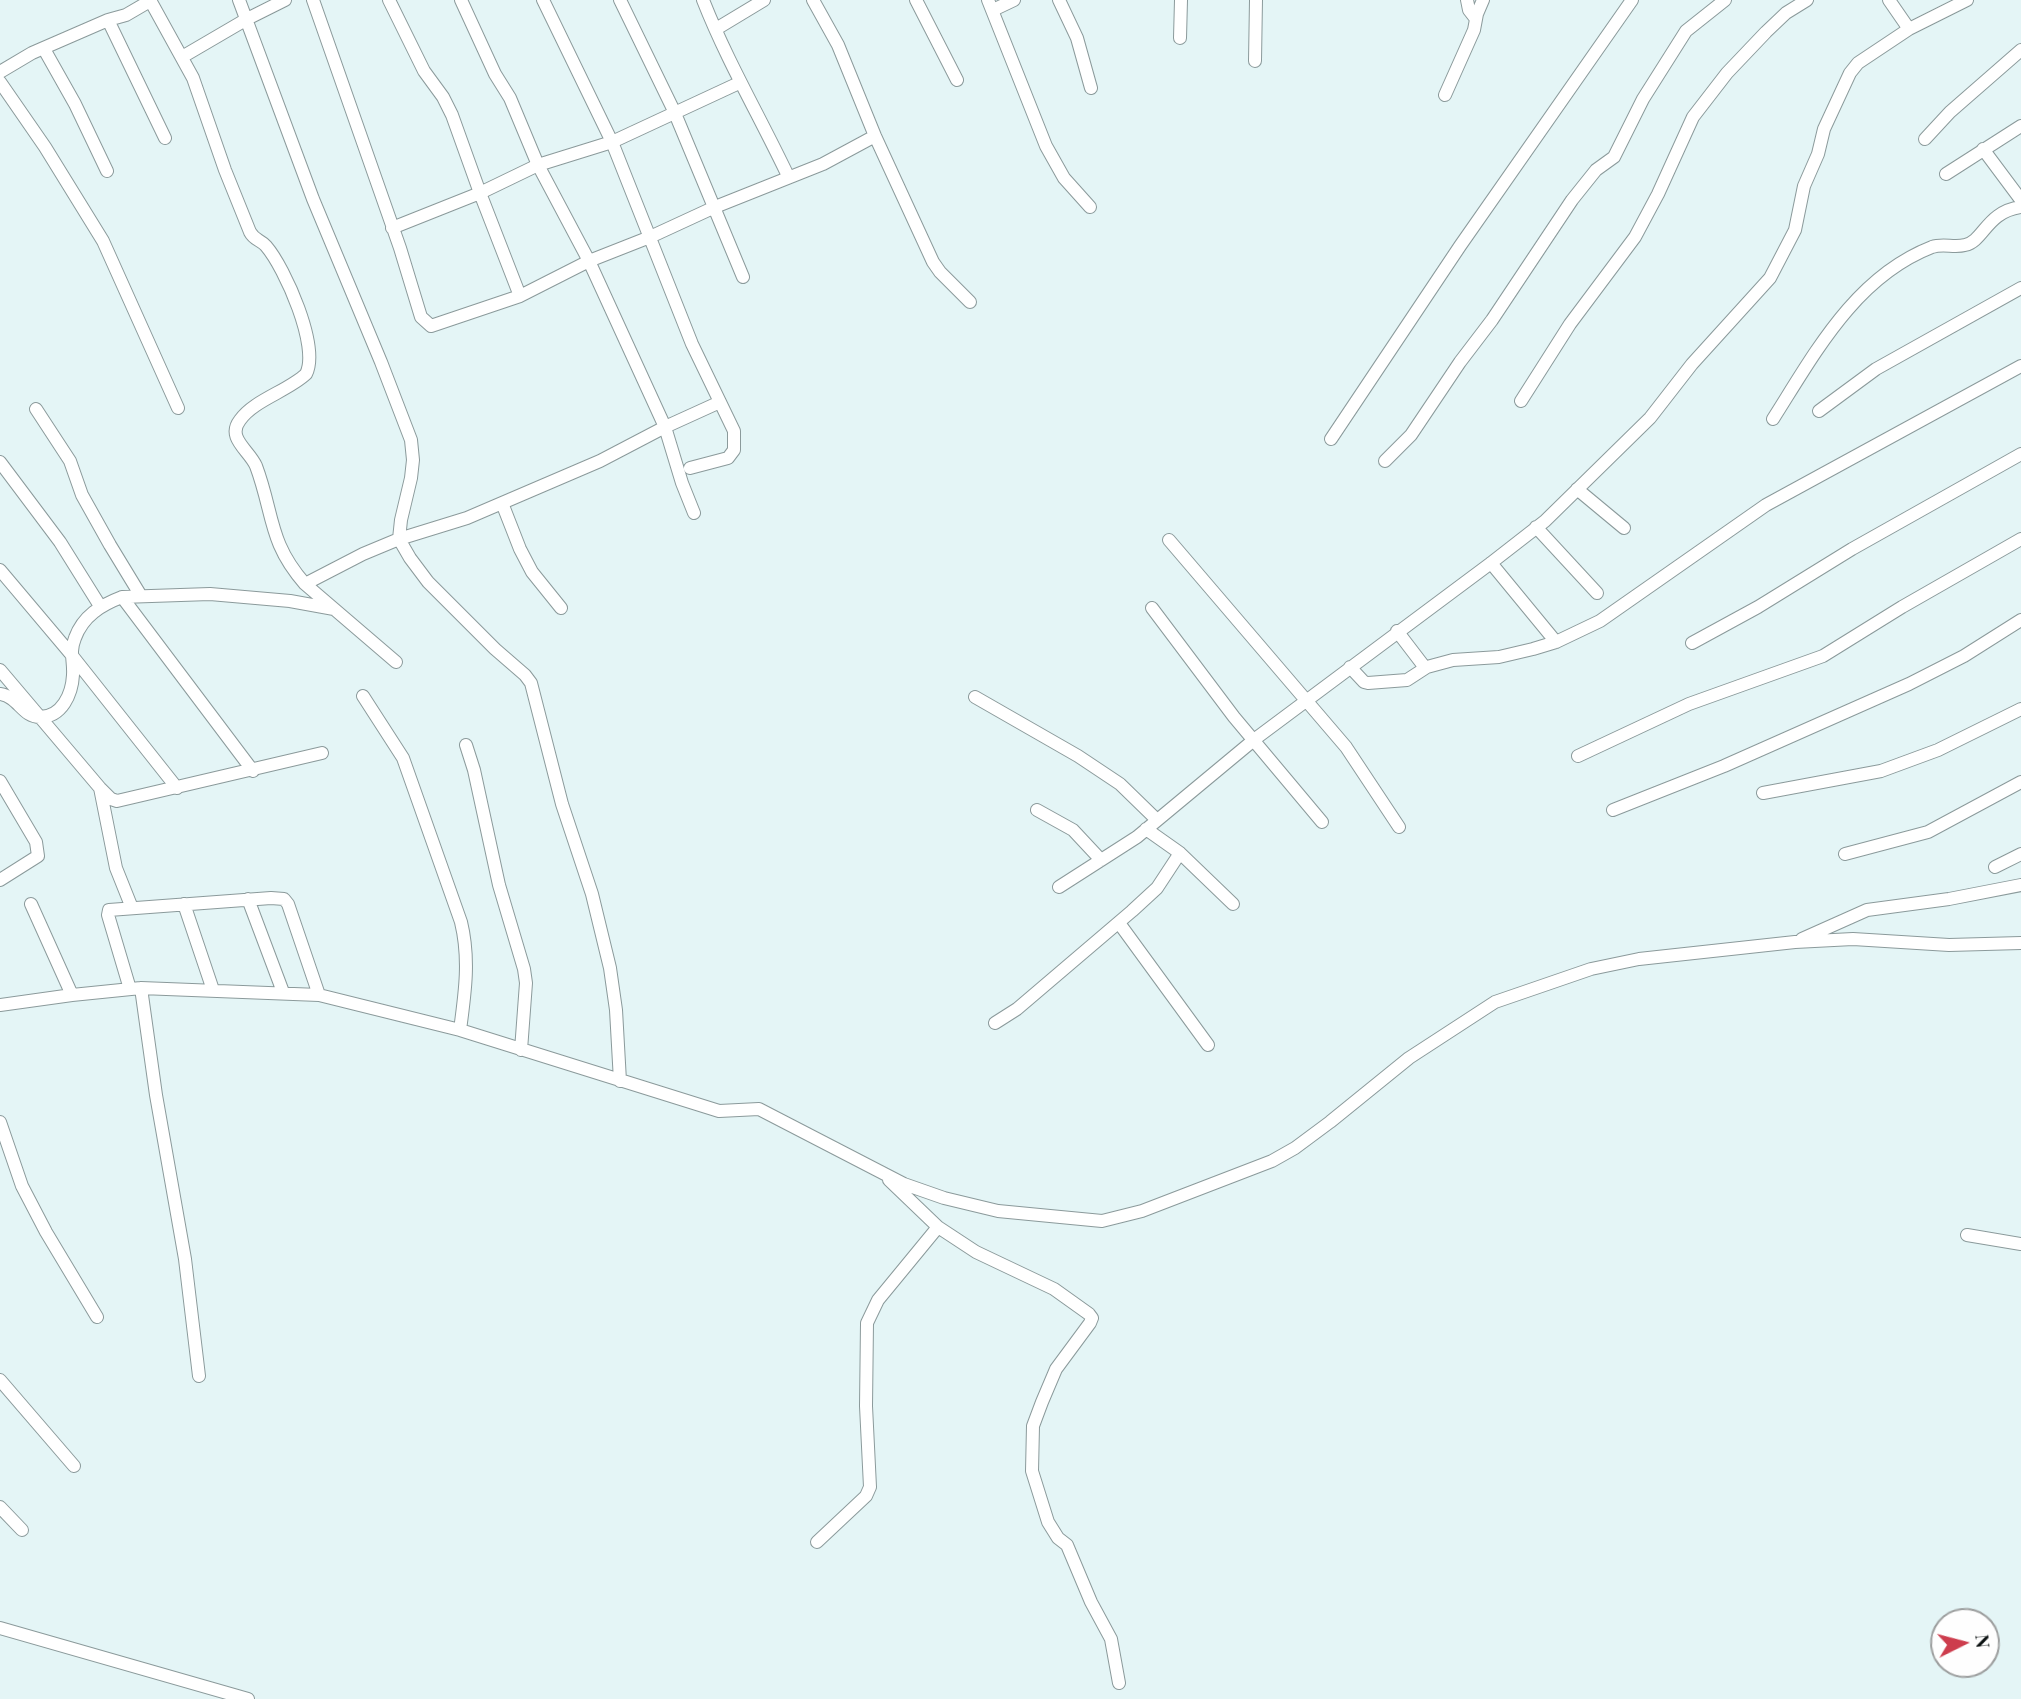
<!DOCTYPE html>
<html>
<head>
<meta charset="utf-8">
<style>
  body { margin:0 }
  #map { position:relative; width:2021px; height:1699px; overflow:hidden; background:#e4f5f6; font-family:"Playfair Display",serif }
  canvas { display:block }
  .north { position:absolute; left:1930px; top:1608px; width:70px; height:70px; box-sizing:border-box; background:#fefefe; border:2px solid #9d9f9f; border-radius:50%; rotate:84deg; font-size:19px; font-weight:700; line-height:28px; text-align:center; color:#0b1111 }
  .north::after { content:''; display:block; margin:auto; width:24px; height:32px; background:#cd3d4d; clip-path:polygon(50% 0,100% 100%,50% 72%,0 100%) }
</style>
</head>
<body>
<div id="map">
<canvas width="2021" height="1699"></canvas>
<div class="north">N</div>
</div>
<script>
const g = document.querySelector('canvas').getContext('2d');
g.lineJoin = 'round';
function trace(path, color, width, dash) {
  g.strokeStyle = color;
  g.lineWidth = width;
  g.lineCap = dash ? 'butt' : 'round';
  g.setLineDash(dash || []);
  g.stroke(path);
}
const minor = new Path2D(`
  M 150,0 L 193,78 L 225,170 L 250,232 C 254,240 261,240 266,246 C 285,268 320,347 306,374 C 288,391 254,400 240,420 C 226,438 249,450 256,466 C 274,514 268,542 305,584 L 396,662
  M 239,0 L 313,199 L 381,362 L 411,440 L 413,460 L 411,478 L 401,520 L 399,539 L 410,558 L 428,582 L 495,649 L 525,675 L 531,683 L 562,804 L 592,894 L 610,968 L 616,1010 L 620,1081
  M 313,0 L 400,248 L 421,317 L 431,326 L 520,296 L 589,261 L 650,237 L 715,207 L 823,164 L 875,136
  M 389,0 L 424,71 L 443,97 L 452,115 L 480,193 L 520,296
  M 461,0 L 495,74 L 510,98 L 538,165 L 589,261 L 665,427 L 682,483 L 694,513
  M 543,0 L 612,142 L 692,344 L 734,431 L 734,450 L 728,458 L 690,468
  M 620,0 L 674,111 L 743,277
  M 703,0 C 727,61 760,117 788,176
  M 813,0 L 838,45 L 875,136 L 933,262 L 940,272 L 970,302
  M 916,0 L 957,80
  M 988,0 L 1046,146 L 1064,178 L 1090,207
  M 1059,0 L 1077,38 L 1091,88
  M 1467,0 L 1469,10 L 1476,19
  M 1889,0 L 1909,29
  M 993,10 L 1014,0
  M 108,20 L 165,138
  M 716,29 L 764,0
  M 1180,38 L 1181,0
  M 44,49 L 75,104 L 107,171
  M 182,57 L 247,19 L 285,0
  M 1255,61 L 1256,0
  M 0,72 L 32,53 L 108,20 L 126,15 L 150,1
  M 0,82 L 45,147 L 103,241 L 178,408
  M 1445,95 L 1474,30 L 1477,14 L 1483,0
  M 1925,139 L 1950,112 L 2021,50
  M 1983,149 L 2021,200
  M 1946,174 L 2021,126
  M 392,228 L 480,193 L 538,165 L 612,142 L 739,83
  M 1521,401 L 1570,324 L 1635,237 L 1658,194 L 1693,117 L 1727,73 L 1766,32 L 1786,13 L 1807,0
  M 36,409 L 70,461 L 82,495 L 110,545 L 141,596
  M 1819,411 L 1876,369 L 2021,288
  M 1773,419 C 1815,353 1855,277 1932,247 C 1943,243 1954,248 1965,245 C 1984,241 1986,212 2021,207
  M 1331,439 L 1460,246 L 1632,0
  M 1385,461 L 1411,435 L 1460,362 L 1492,320 L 1572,200 L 1596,170 L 1614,157 L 1643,99 L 1686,31 L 1725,0
  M 0,462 L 60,542 L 100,606
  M 1577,489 L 1624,528
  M 502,503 L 520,549 L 532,572 L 561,608
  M 1536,527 L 1597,593
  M 1169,540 L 1346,747 L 1399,827
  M 1491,563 L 1556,642
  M 0,570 L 70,653 L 177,788
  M 305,584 L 363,554 L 399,539 L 467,518 L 600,461 L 665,427 L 720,402
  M 122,597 L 210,594 L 290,601 L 334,609
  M 1152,608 L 1234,717 L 1322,822
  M 1397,631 L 1423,665 L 1427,667
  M 1692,643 L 1758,607 L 1852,549 L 2021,454
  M 1350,667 L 1364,682 L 1368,683 L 1407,680 L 1427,667 L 1453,660 L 1499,657 L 1533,649 L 1556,642 L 1600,621 L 1766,505 L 2021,366
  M 0,670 L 100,788 L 111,799 L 117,801 L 322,753
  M 0,694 C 19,697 22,717 40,717 C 62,717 72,694 73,675 C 74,661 69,653 75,638 C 83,616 101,605 122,597 L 253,771
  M 363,696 L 403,758 L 461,922 C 470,959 465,993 460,1030
  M 975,697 L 1078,756 L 1120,784 L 1157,820
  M 466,745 L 474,770 L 499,885 L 524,969 L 526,983 L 521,1050
  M 1578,756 L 1689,704 L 1823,656 L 1902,607 L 2021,539
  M 0,781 L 36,842 L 38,856 L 0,880
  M 100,788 L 116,868 L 132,908
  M 1763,793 L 1881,771 L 1938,750 L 2021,709
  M 1037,810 L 1073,830 L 1101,860
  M 1613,810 L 1724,766 L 1909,684 L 1964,656 L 2021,620
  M 1146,829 L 1180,853 L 1233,904
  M 1845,854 L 1928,832 L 2021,782
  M 1995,867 L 2021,854
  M 1059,887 L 1137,837 L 1255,739 L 1491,563 L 1545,521 L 1650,418 L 1692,364 L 1770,278 L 1795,230 L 1804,186 L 1818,154 L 1824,129 L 1850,73 L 1858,63 L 1909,29 L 1967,0
  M 248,899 L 283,992
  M 31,904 L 72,995
  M 184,904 L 213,990
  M 1119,923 L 1208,1045
  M 1802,939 L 1867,910 L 1949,899 L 2021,885
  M 141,988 L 156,1095 L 185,1259 L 199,1376
  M 130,989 L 108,915 L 109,910 L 271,898 L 284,899 L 288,904 L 319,995
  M 0,1005 L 72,995 L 141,988 L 319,995 L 460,1030 L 719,1111 L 759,1109 L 904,1184 L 944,1198 L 998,1211 L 1102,1221 L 1142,1211 L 1272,1161 L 1295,1148 L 1330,1122 L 1409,1058 L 1495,1002 L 1591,969 L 1639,959 L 1795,942 L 1853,939 L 1949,945 L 2021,943
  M 995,1023 L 1017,1009 L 1132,911 L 1157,888 L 1180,853
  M 0,1122 L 22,1186 L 46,1232 L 97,1317
  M 889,1180 L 938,1227 L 976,1252 L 1054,1289 L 1089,1314 L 1092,1318 L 1090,1323 L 1056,1369 L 1042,1402 L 1033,1426 L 1032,1471 L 1048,1522 L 1058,1538 L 1067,1545 L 1091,1602 L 1111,1639 L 1119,1683
  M 1967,1235 L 2021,1244
  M 0,1380 L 74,1466
  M 0,1507 L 22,1530
  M 817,1542 L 866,1496 L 870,1487 L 866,1406 L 867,1323 L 878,1300 L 938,1227
  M 0,1628 L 248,1699`);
trace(minor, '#8b9a9b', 14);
trace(minor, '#fff', 12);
</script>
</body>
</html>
